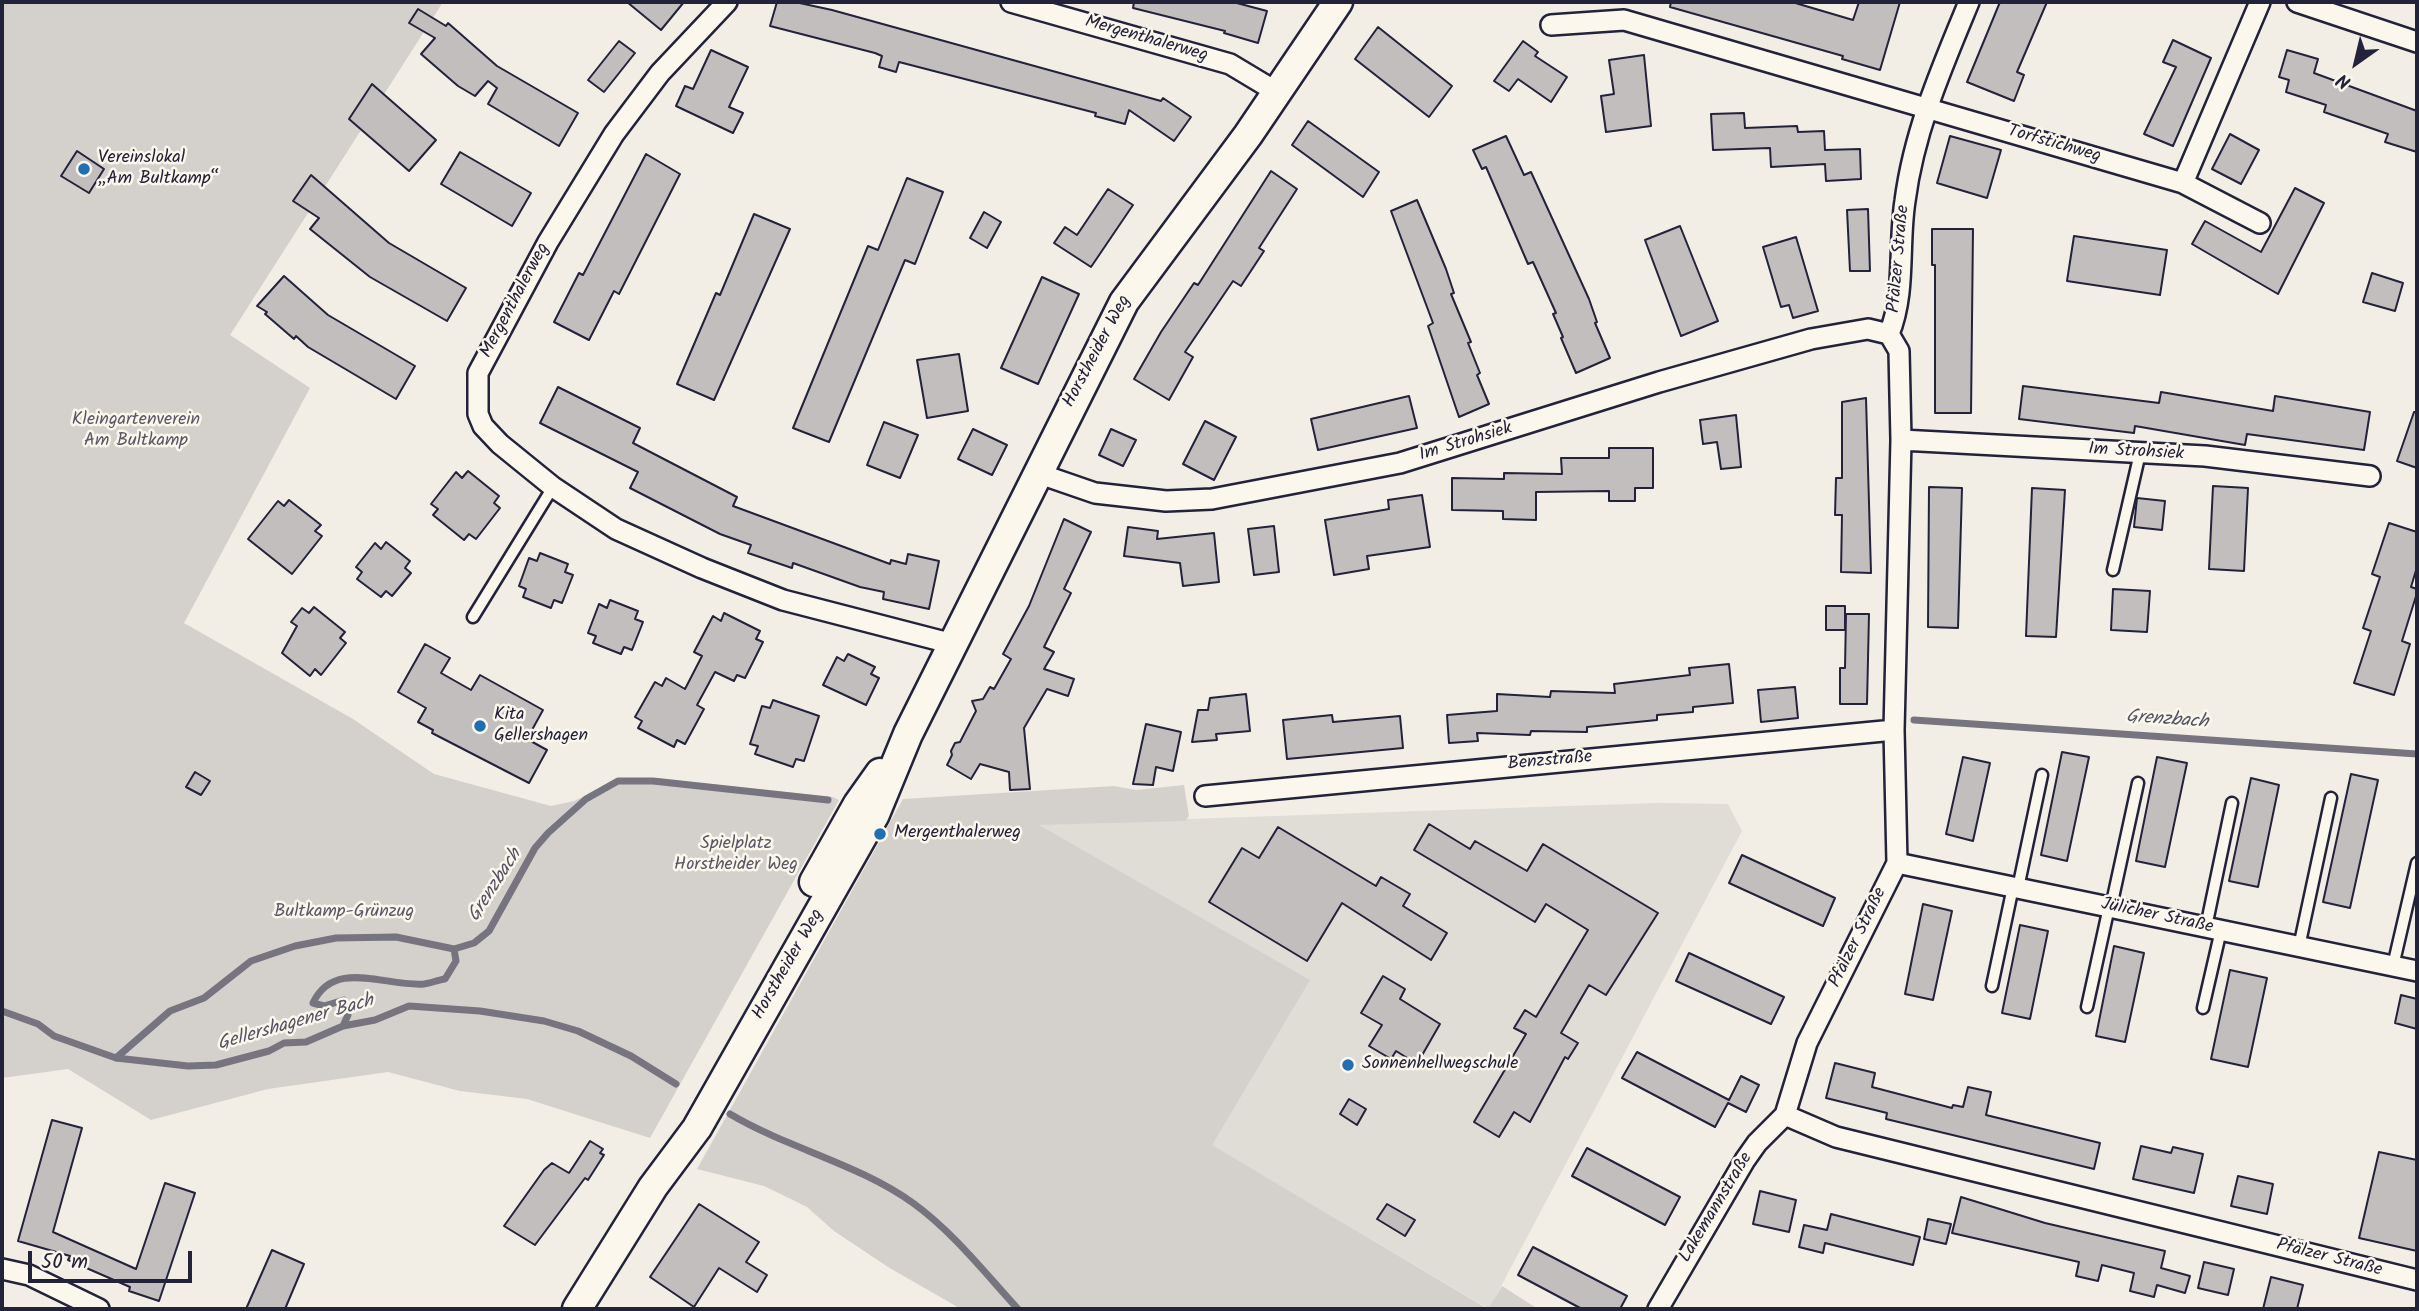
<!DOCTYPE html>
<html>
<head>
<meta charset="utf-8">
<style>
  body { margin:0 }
  #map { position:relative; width:2419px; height:1311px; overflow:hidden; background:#f2eee5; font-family:Kalam,sans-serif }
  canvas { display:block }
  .frame { position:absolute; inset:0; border:4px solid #22223b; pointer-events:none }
  .north { position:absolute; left:2321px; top:28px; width:70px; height:70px; -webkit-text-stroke:5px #fbf7ec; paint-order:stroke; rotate:214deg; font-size:19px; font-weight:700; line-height:28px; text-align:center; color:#22223b }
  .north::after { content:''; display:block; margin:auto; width:24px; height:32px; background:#22223b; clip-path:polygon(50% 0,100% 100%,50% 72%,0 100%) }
  .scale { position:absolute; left:28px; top:1251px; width:164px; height:32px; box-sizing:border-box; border:4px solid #22223b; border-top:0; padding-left:9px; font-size:21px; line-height:24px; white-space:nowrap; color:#22223b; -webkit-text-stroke:5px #fbf7ec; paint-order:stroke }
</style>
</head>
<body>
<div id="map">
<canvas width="2419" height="1311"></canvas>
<div class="frame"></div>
<div class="north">N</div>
<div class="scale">50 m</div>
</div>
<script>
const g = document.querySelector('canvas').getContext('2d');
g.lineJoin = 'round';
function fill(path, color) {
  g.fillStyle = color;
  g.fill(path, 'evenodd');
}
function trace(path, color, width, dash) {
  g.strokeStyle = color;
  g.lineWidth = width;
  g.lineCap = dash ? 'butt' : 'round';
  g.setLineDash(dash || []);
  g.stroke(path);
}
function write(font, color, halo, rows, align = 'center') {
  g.font = font + ' Kalam,sans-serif';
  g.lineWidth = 5;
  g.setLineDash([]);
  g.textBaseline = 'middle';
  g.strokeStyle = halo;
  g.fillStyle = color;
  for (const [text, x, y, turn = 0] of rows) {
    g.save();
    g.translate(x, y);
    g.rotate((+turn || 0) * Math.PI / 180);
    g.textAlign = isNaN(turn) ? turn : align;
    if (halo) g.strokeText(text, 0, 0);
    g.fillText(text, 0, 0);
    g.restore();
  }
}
fill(new Path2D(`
  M 1657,803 L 1728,804 L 1742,831 L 1489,1309 L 1211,1145 L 1038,824 Z`), '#e0dcd6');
fill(new Path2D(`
  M 2,2 L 443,2 L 230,335 L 310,388 L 184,623 L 353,719 L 434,774 L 551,806 L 574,801 L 617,780 L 654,778 L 833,797 L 839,800 L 650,1138 L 527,1099 L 460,1091 L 388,1072 L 268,1089 L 151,1120 L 68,1069 L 2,1078 Z
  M 1184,785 L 1189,816 L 1185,821 L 1039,825 L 1310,980 L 1212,1145 L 1488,1309 L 1502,1286 L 1538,1309 L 961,1309 L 888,1267 L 834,1231 L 807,1207 L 764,1186 L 697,1169 L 903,799 L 1114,786 L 1136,790 Z`), '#d4d1cc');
trace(new Path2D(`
  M 1914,720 L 2417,754
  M 2,1011 L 38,1024 L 54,1036 L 116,1058 L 188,1066 L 216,1065 L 269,1051 L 284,1043 L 306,1042 L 343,1026 L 375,1020 L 409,1006 L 480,1011 L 544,1021 L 578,1031 L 631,1056 L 676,1084
  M 343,1026 L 348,1015 L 344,1000 L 324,1006 L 313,1003 C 334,958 386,987 424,984 C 431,983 438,980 445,979 L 456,961 L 454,949
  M 116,1058 L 170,1011 L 204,998 L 251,961 L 295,946 L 336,938 L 396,937 L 454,949 L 474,943 L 489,931 L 535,848 L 548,833 L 586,799 L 618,781 L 653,781 L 828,800
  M 730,1114 C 787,1148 859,1164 913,1203 C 953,1232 985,1273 1018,1309`), '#76747f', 7);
const building = new Path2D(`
  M 627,2 L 684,2 L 661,30 Z
  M 777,2 L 795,2 L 832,10 L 1161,101 L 1163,98 L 1191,117 L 1174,141 L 1129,110 L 1125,124 L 1095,116 L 1096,113 L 899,62 L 896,72 L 879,67 L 882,56 L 875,53 L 770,26 Z
  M 1134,2 L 1233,2 L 1267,11 L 1258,43 L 1224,33 L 1225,31 L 1133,8 Z
  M 1671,2 L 1792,2 L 1853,20 L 1859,2 L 1900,2 L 1880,70 L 1842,59 L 1843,56 L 1670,7 Z
  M 2000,2 L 2047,2 L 2017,72 L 2024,75 L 2014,101 L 1967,82 Z
  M 418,9 L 446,26 L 448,23 L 497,66 L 578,113 L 559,146 L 488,104 L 497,88 L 488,81 L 475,96 L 458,86 L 421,54 L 435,38 L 409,23 Z
  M 1378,27 L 1452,86 L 1429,117 L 1355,59 Z
  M 2173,40 L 2211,58 L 2173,146 L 2144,134 L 2176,67 L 2163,62 Z
  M 619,41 L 635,53 L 604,92 L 588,80 Z
  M 1523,41 L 1538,52 L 1535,56 L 1567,77 L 1551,102 L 1518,79 L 1509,91 L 1494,81 Z
  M 711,50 L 748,67 L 729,107 L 743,113 L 733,133 L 676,106 L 685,86 L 693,89 Z
  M 2287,50 L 2318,59 L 2314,73 L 2417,111 L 2417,152 L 2385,142 L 2388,134 L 2324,112 L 2326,105 L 2286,92 L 2289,80 L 2279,77 Z
  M 1644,55 L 1651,126 L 1606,132 L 1601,96 L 1614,94 L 1609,60 Z
  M 372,84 L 436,140 L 409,171 L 349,119 Z
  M 1744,113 L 1745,128 L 1797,126 L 1798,132 L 1824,131 L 1825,150 L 1860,149 L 1861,179 L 1826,181 L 1825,164 L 1771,167 L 1770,148 L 1713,150 L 1711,114 Z
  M 1308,121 L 1379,172 L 1363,197 L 1292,145 Z
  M 2230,134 L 2259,150 L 2241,184 L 2212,169 Z
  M 1506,136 L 1524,175 L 1531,172 L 1589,299 L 1597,322 L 1595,323 L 1610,358 L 1576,373 L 1561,338 L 1563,337 L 1553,314 L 1556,313 L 1533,262 L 1528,264 L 1486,167 L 1482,169 L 1473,150 Z
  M 1950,136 L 2001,150 L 1987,198 L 1937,183 Z
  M 77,151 L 104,169 L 89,193 L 61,176 Z
  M 460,152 L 531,193 L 512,226 L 441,184 Z
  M 646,154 L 680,174 L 619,294 L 614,291 L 589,340 L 554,322 L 579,273 L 583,275 Z
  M 1271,171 L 1297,189 L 1259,248 L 1264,251 L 1241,286 L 1233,281 L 1185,352 L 1193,357 L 1169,400 L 1134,379 L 1161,332 L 1194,283 L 1198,285 Z
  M 311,175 L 389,243 L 466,288 L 447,321 L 370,277 L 310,229 L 319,218 L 293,201 Z
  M 907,178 L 943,192 L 915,264 L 905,260 L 829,442 L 793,428 L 868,246 L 878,250 Z
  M 2295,188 L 2324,203 L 2278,294 L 2192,244 L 2205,221 L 2261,252 Z
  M 1108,189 L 1133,205 L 1091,267 L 1054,243 L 1065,227 L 1077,235 Z
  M 1417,200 L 1446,269 L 1454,293 L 1451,294 L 1471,342 L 1468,343 L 1480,373 L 1477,375 L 1489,404 L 1459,417 L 1428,326 L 1433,323 L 1391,211 Z
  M 1868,209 L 1870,271 L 1850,271 L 1847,210 Z
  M 984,212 L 1001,222 L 987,248 L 970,238 Z
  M 754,214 L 790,229 L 714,400 L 677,384 L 716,293 L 720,295 Z
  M 1680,226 L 1718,321 L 1681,336 L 1645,240 Z
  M 1932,229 L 1973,229 L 1971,413 L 1935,413 L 1935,265 L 1932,265 Z
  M 2074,236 L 2167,250 L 2160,295 L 2067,281 Z
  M 1796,237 L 1818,311 L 1793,318 L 1789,305 L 1781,307 L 1763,247 Z
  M 2372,273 L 2403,283 L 2395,311 L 2363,302 Z
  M 284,276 L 328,315 L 415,366 L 396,399 L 308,347 L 296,336 L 294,339 L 265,314 L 267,312 L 257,306 Z
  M 1042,277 L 1079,294 L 1038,384 L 1001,368 Z
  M 959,354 L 968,411 L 927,418 L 917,360 Z
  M 2023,386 L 2159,403 L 2161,392 L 2273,411 L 2275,396 L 2370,412 L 2364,450 L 2247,434 L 2245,445 L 2135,426 L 2134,433 L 2019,419 Z
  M 558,387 L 640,428 L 633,443 L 737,497 L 733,506 L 890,564 L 891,560 L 906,564 L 908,554 L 939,561 L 929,609 L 883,599 L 884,592 L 860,587 L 793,563 L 792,568 L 748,553 L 751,545 L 720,534 L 630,488 L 638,472 L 540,423 Z
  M 1409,396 L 1417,428 L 1318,450 L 1311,419 Z
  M 1866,398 L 1871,573 L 1841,572 L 1842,515 L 1835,515 L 1836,478 L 1842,478 L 1842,402 Z
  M 2414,412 L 2417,412 L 2417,468 L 2397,461 Z
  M 1736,415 L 1741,467 L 1721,469 L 1717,442 L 1703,444 L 1700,420 Z
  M 1205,421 L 1236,437 L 1214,480 L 1183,464 Z
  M 884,422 L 918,435 L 900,478 L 867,465 Z
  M 973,429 L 1007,445 L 992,475 L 958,459 Z
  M 1111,429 L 1136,440 L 1123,466 L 1099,455 Z
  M 1609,448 L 1653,448 L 1653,488 L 1635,488 L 1635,501 L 1609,501 L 1609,491 L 1536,492 L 1536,520 L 1503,519 L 1503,511 L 1452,510 L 1452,478 L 1504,479 L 1504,473 L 1562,474 L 1561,458 L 1609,458 Z
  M 468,471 L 499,496 L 494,503 L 500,508 L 476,539 L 469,534 L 464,540 L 433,515 L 438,509 L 431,504 L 456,472 L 462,478 Z
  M 2213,486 L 2248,488 L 2244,571 L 2209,569 Z
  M 1929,487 L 1962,488 L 1958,628 L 1928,627 Z
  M 2032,488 L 2065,490 L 2056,637 L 2026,636 Z
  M 1422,495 L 1430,547 L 1367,556 L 1369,569 L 1334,575 L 1325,520 L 1389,509 L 1388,500 Z
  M 2137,498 L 2165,501 L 2162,530 L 2134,527 Z
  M 289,500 L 321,525 L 315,531 L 322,536 L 292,574 L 248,539 L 278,501 L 284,506 Z
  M 1064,519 L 1091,532 L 1064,589 L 1071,593 L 1044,647 L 1054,652 L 1044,669 L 1074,679 L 1068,696 L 1047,689 L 1024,728 L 1030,789 L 1010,790 L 1009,772 L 980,764 L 971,779 L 947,765 L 952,755 L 951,751 L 955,743 L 960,742 L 976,711 L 972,701 L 983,699 L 990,687 L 994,689 L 1011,659 L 1003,654 L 1029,606 Z
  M 2389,523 L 2417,532 L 2417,567 L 2411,587 L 2417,589 L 2417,593 L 2402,641 L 2410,644 L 2394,695 L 2354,683 L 2371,631 L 2363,628 L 2380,577 L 2372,574 Z
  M 1274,526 L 1279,572 L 1254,575 L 1248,529 Z
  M 1128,527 L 1158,531 L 1157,539 L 1214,533 L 1219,582 L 1183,586 L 1180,563 L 1124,556 Z
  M 386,542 L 410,561 L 405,568 L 411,573 L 392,596 L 386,591 L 381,597 L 357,579 L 362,572 L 356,567 L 375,543 L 381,549 Z
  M 540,553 L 568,564 L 565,572 L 573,575 L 562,603 L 554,600 L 551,608 L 523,597 L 526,589 L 519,586 L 529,558 L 537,561 Z
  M 2113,589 L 2150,591 L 2147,632 L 2111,630 Z
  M 610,600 L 638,611 L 635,619 L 643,622 L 632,650 L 624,647 L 621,654 L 593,643 L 596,636 L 588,633 L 599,604 L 607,608 Z
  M 1826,606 L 1845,606 L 1845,630 L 1826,630 Z
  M 314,607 L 345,632 L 340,638 L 346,643 L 321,675 L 315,669 L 310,676 L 282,653 L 297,626 L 291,622 L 302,608 L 309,613 Z
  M 724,613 L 760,631 L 756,639 L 763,642 L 745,678 L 737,675 L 734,681 L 715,672 L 697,705 L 704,709 L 685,744 L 677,740 L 674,747 L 638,728 L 642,721 L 635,717 L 655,682 L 662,686 L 666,678 L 685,689 L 702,656 L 694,652 L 713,616 L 721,621 Z
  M 1846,614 L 1869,614 L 1867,704 L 1840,704 L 1840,668 L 1845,668 Z
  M 425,644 L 450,658 L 441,673 L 471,690 L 480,675 L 543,710 L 527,739 L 547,750 L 529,783 L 432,733 L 433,730 L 418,722 L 426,708 L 398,692 Z
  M 848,654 L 875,667 L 871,674 L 879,678 L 866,705 L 823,685 L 837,657 L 844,661 Z
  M 1729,664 L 1733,703 L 1693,707 L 1693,712 L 1657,715 L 1657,720 L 1587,727 L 1587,732 L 1531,731 L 1530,735 L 1477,733 L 1478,741 L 1449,743 L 1447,715 L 1497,711 L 1497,694 L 1550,697 L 1551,691 L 1615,693 L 1614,684 L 1690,675 L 1689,668 Z
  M 1795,687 L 1798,718 L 1761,722 L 1758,690 Z
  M 1246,694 L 1250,731 L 1216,734 L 1217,740 L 1192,742 L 1198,710 L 1208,710 L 1210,698 Z
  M 773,700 L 819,716 L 804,761 L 796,759 L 793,767 L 755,754 L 758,746 L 750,744 L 762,706 L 770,708 Z
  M 1332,715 L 1333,722 L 1400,716 L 1403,748 L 1287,759 L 1283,720 Z
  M 1146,724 L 1181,732 L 1173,771 L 1156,767 L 1153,785 L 1133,784 Z
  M 2062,752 L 2089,757 L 2067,861 L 2041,855 Z
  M 1963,757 L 1990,763 L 1973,841 L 1946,834 Z
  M 2157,757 L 2187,763 L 2165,867 L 2136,861 Z
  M 195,772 L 210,781 L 201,795 L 186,787 Z
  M 2351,774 L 2378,780 L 2350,908 L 2323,902 Z
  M 2251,778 L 2279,785 L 2258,887 L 2229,881 Z
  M 1429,824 L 1470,849 L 1475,841 L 1527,871 L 1543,844 L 1658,913 L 1606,995 L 1589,985 L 1561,1033 L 1578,1043 L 1568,1059 L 1565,1057 L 1530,1122 L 1514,1112 L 1499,1137 L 1474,1122 L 1526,1034 L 1514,1028 L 1525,1010 L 1536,1017 L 1588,930 L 1546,904 L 1535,922 L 1414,850 Z
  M 1278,827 L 1376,886 L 1381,877 L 1410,894 L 1403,906 L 1447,933 L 1431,960 L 1342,903 L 1307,961 L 1209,902 L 1242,848 L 1259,858 Z
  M 1742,855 L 1835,898 L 1823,926 L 1729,883 Z
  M 1923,904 L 1952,911 L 1933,1000 L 1905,994 Z
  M 2020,925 L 2048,931 L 2030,1019 L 2002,1013 Z
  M 2114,946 L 2144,953 L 2125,1042 L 2096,1036 Z
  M 1689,953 L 1784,997 L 1771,1024 L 1676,981 Z
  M 2230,970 L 2267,978 L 2248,1067 L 2211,1059 Z
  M 1383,976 L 1405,989 L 1400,999 L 1440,1024 L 1417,1064 L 1396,1051 L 1391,1059 L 1369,1046 L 1382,1025 L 1361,1013 Z
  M 2401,995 L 2417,999 L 2417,1029 L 2395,1023 Z
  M 1637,1052 L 1729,1100 L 1741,1076 L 1759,1085 L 1746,1112 L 1728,1103 L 1715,1127 L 1622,1078 Z
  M 1835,1063 L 1875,1073 L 1872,1087 L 1952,1108 L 1953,1105 L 1963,1107 L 1968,1087 L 1991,1092 L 1986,1115 L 2100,1143 L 2094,1169 L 1886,1119 L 1887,1113 L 1826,1098 Z
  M 1349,1099 L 1366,1109 L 1357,1125 L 1340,1114 Z
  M 52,1120 L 82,1128 L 53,1232 L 136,1269 L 165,1183 L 195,1193 L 159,1301 L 129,1291 L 130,1287 L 68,1260 L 70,1256 L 18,1241 Z
  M 590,1141 L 603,1149 L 600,1153 L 604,1155 L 588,1180 L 585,1178 L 535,1245 L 504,1226 L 544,1170 L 552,1163 L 569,1173 Z
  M 2141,1146 L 2171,1153 L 2173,1147 L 2203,1154 L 2194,1193 L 2133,1179 Z
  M 1587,1148 L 1680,1197 L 1665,1225 L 1572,1176 Z
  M 2379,1152 L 2417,1160 L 2417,1251 L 2359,1238 Z
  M 2238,1176 L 2273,1184 L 2267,1214 L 2231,1206 Z
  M 1760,1191 L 1796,1200 L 1789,1232 L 1753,1224 Z
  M 1961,1197 L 2045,1223 L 2165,1251 L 2161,1268 L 2190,1276 L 2185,1293 L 2157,1285 L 2154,1297 L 2130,1291 L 2134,1273 L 2102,1265 L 2098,1281 L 2076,1276 L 2079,1262 L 1952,1233 Z
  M 699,1204 L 759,1242 L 746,1262 L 767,1275 L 757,1292 L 719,1268 L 694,1307 L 650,1277 Z
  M 1387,1204 L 1415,1220 L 1405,1236 L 1377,1219 Z
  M 1831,1214 L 1920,1237 L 1913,1265 L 1825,1243 L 1823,1253 L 1799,1247 L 1804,1225 L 1827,1230 Z
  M 1928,1219 L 1951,1224 L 1946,1244 L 1924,1239 Z
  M 1533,1247 L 1627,1296 L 1620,1309 L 1582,1309 L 1518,1275 Z
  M 272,1250 L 304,1264 L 285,1309 L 246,1309 Z
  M 2204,1262 L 2234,1269 L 2228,1295 L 2198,1288 Z
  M 2271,1277 L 2303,1285 L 2297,1309 L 2263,1309 Z`);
fill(building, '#c2bebe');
trace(building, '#22223b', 2);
const lane = new Path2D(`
  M 2113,570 L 2140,453
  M 473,617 L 553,487
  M 2018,888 L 2042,775
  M 2111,907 L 2138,783
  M 2206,927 L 2232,803
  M 2299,947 L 2331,798
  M 2393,966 L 2417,863
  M 1992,986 L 2013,887
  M 2087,1007 L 2109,907
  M 2203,1008 L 2221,930`);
const street = new Path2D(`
  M 727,2 L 660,73 L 614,134 L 548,242 L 478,373 L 478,414 L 483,426 L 500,444 L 553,487 L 616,529 L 702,568 L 783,600 L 953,644
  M 1011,2 L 1230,64 L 1275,91
  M 2297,2 L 2417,42
  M 1551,25 L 1624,20 L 2183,183 L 2260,2
  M 2183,183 L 2260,223
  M 1901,440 L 2205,456 L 2370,476
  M 1037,473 L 1095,493 L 1166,501 L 1212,499 L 1400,463 L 1659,382 L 1811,339 L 1868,329 L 1889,334
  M 1205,796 L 1894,730
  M 1897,863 L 2417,971
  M 1785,1115 L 1836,1137 L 2417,1280
  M 2,1269 L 29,1275 L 99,1309
  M 1658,1309 L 1745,1160 L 1757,1143 L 1785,1115 L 1807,1043 L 1897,863 L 1894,730 L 1901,440 L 1899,351 L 1889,334 C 1906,292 1898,246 1905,201 C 1914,131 1942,67 1969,2`);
const secondary = new Path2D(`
  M 814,882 L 858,804 L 880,773
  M 577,1309 L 653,1187 L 697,1128 L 875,814 L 908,734 L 1124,302 L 1248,135 L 1338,2`);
trace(lane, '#22223b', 15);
trace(street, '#22223b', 24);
trace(secondary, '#22223b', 33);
trace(lane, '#fbf7ec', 10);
trace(street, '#fbf7ec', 19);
trace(secondary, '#fbf7ec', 28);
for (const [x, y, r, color] of [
  [84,169,7,"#1f6fb2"],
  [480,726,7,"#1f6fb2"],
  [880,834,7,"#1f6fb2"],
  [1348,1065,7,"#1f6fb2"]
]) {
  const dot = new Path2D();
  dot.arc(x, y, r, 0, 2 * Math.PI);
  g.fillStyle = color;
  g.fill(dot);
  trace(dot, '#fbf7ec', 2.5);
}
write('18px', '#22223b', '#fbf7ec', [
  ["Mergenthalerweg",1146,40,16],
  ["Torfstichweg",2054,145,16],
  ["Pfälzer Straße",1900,259,-85],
  ["Mergenthalerweg",516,301,-62],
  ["Horstheider Weg",1098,352,-62],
  ["Im Strohsiek",1466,443,-17],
  ["Im Strohsiek",2136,453,3],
  ["Benzstraße",1550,762,-5],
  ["Jülicher Straße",2157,917,12],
  ["Pfälzer Straße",1859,938,-64],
  ["Horstheider Weg",789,965,-60],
  ["Lakemannstraße",1717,1208,-59],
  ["Pfälzer Straße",2329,1259,14]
]);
write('18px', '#22223b', '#fbf7ec', [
  ["Vereinslokal",98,159],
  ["„Am Bultkamp“",98,180],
  ["Kita",494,716],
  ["Gellershagen",494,737],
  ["Mergenthalerweg",894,834],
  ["Sonnenhellwegschule",1362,1065]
], 'left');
write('18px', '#575766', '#fbf7ec', [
  ["Kleingartenverein",136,421],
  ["Am Bultkamp",136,442],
  ["Spielplatz",736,845],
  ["Horstheider Weg",736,866],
  ["Bultkamp-Grünzug",344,913]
]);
write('italic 19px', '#535263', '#fbf7ec', [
  ["Grenzbach",2167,721,4],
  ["Grenzbach",496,886,-57],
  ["Gellershagener Bach",296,1024,-16]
]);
</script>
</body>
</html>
